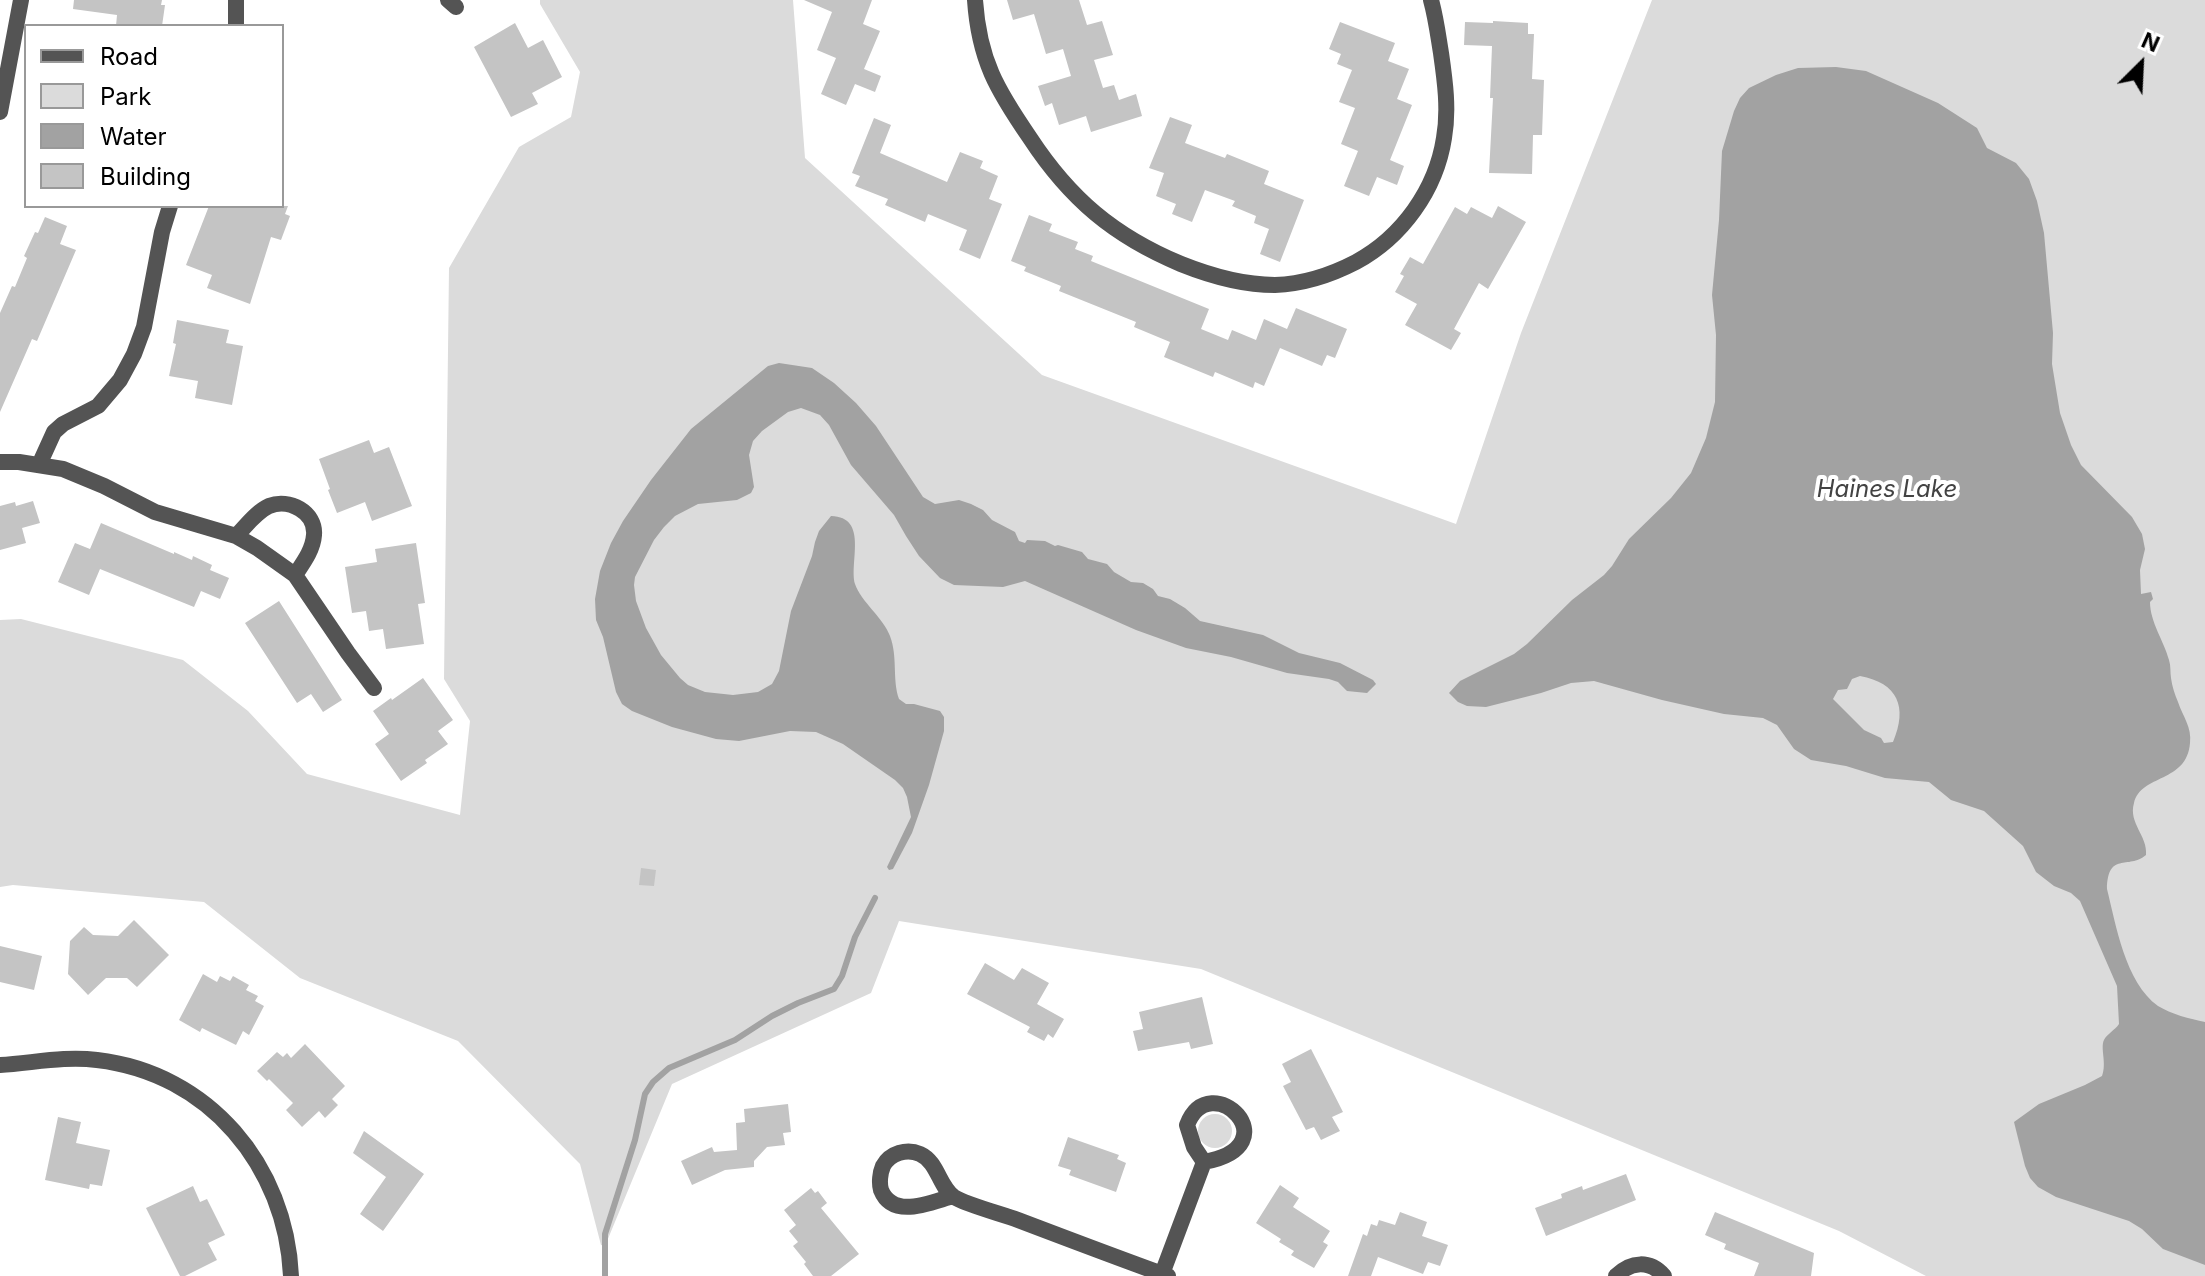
<!DOCTYPE html>
<html>
<head>
<meta charset="utf-8">
<style>
  body { margin:0 }
  #map { position:relative; width:2205px; height:1276px; overflow:hidden; background:#fff; font-family:Inter,sans-serif }
  canvas { display:block }
  .legend { position:absolute; left:24px; top:24px; width:260px; height:184px; box-sizing:border-box; background:#fff; border:2px solid #999; margin:0; padding:10px 14px; list-style:none; font-size:24px; color:#000 }
  .legend li { display:flex; align-items:center; gap:16px; height:40px }
  .legend b { width:40px; border:2px solid #999 }
  .north { position:absolute; left:2101px; top:24px; width:80px; height:80px; -webkit-text-stroke:6px #fff; paint-order:stroke; rotate:24deg; font-size:22px; font-weight:700; line-height:32px; text-align:center; color:#000 }
  .north::after { content:''; display:block; margin:auto; width:28px; height:36px; background:#000; clip-path:polygon(50% 0,100% 100%,50% 72%,0 100%) }
</style>
</head>
<body>
<div id="map">
<canvas width="2205" height="1276"></canvas>
<ul class="legend">
<li><b style="height:10px;background:#545454"></b>Road</li>
<li><b style="height:22px;background:#dbdbdb"></b>Park</li>
<li><b style="height:22px;background:#a2a2a2"></b>Water</li>
<li><b style="height:22px;background:#c4c4c4"></b>Building</li>
</ul>
<div class="north">N</div>
</div>
<script>
const g = document.querySelector('canvas').getContext('2d');
g.lineJoin = 'round';
function fill(path, color) {
  g.fillStyle = color;
  g.fill(path, 'evenodd');
}
function trace(path, color, width, dash) {
  g.strokeStyle = color;
  g.lineWidth = width;
  g.lineCap = dash ? 'butt' : 'round';
  g.setLineDash(dash || []);
  g.stroke(path);
}
function write(font, color, halo, rows, align = 'center') {
  g.font = font + ' Inter,sans-serif';
  g.lineWidth = 8;
  g.setLineDash([]);
  g.textBaseline = 'middle';
  g.strokeStyle = halo;
  g.fillStyle = color;
  for (const [text, x, y, turn = 0] of rows) {
    g.save();
    g.translate(x, y);
    g.rotate((+turn || 0) * Math.PI / 180);
    g.textAlign = isNaN(turn) ? turn : align;
    if (halo) g.strokeText(text, 0, 0);
    g.fillText(text, 0, 0);
    g.restore();
  }
}
fill(new Path2D(`
  M 540,0 L 793,0 L 805,158 L 1042,375 L 1456,524 L 1521,333 L 1652,0 L 2205,0 L 2205,1276 L 1926,1276 L 1839,1231 L 1201,969 L 899,921 L 871,993 L 672,1084 L 605,1246 L 601,1245 L 580,1164 L 458,1041 L 300,978 L 204,902 L 13,885 L 0,887 L 0,620 L 21,619 L 183,660 L 248,711 L 307,774 L 460,815 L 470,721 L 444,679 L 449,268 L 519,147 L 571,117 L 580,72 L 540,4 Z
  M1198 1131a17 17 0 1 1 34 0a17 17 0 1 1-34 0Z`), '#dbdbdb');
fill(new Path2D(`
  M 1836,67 L 1866,71 L 1938,103 L 1977,128 L 1987,148 L 2016,163 L 2029,179 L 2037,201 L 2044,233 L 2053,333 L 2052,364 L 2060,413 L 2071,445 L 2081,465 L 2132,517 L 2142,534 L 2145,549 L 2140,570 L 2141,594 L 2151,592 L 2153,599 L 2150,602 C 2150,622 2164,641 2169,660 C 2171,666 2170,672 2171,678 C 2172,686 2175,695 2178,702 C 2183,717 2192,727 2190,743 C 2187,783 2141,774 2134,803 C 2128,823 2148,836 2146,855 C 2128,870 2108,851 2107,889 C 2116,925 2125,982 2158,1006 C 2171,1014 2190,1019 2205,1022 L 2205,1265 L 2163,1249 L 2142,1229 L 2129,1221 L 2056,1197 L 2038,1187 L 2030,1178 L 2025,1166 L 2014,1122 L 2039,1104 L 2085,1085 L 2102,1076 C 2107,1063 2100,1048 2104,1040 C 2107,1034 2115,1030 2119,1024 L 2117,986 L 2080,901 L 2071,893 L 2054,886 L 2036,872 L 2023,846 L 1984,811 L 1951,800 L 1929,782 L 1885,778 L 1846,766 L 1811,760 L 1794,749 L 1777,725 L 1763,718 L 1724,714 L 1662,700 L 1594,681 L 1571,683 L 1541,693 L 1486,707 L 1467,706 L 1458,702 L 1449,693 L 1460,681 L 1514,654 L 1527,644 L 1572,600 L 1604,575 L 1612,566 L 1629,539 L 1671,498 L 1691,473 L 1706,438 L 1715,402 L 1716,335 L 1712,295 L 1719,220 L 1722,151 L 1734,111 L 1740,98 L 1749,88 L 1776,75 L 1798,68 ZM 1860,676 C 1898,683 1908,707 1893,742 L 1884,743 L 1881,738 L 1864,730 L 1833,699 L 1838,690 L 1847,689 L 1852,679 Z
  M 779,363 L 812,368 L 834,383 L 856,403 L 876,426 L 923,497 L 935,504 L 959,500 L 971,504 L 983,510 L 992,520 L 1015,532 L 1019,541 L 1025,543 L 1027,540 L 1045,541 L 1055,546 L 1058,545 L 1082,552 L 1088,559 L 1107,564 L 1114,572 L 1131,582 L 1143,583 L 1153,589 L 1158,596 L 1170,599 L 1185,608 L 1200,621 L 1263,635 L 1299,653 L 1340,663 L 1373,680 L 1376,684 L 1367,693 L 1347,691 L 1338,682 L 1329,679 L 1287,673 L 1231,657 L 1186,648 L 1136,630 L 1025,581 L 1003,587 L 954,585 L 940,578 L 919,556 L 906,536 L 894,515 L 851,465 L 829,425 L 820,415 L 801,408 L 788,412 L 762,431 L 753,441 L 749,455 L 754,487 L 751,493 L 737,500 L 698,504 L 675,516 L 664,527 L 654,540 L 635,577 L 634,585 L 636,601 L 646,628 L 661,655 L 680,678 L 688,685 L 705,692 L 733,695 L 758,692 L 772,684 L 779,671 L 791,611 L 812,556 L 815,542 L 819,531 L 831,516 C 869,517 849,562 855,584 C 861,602 883,617 890,636 C 898,657 892,679 899,699 L 906,704 L 914,704 L 940,711 L 944,717 L 944,731 L 929,785 L 912,833 L 893,869 L 889,870 L 887,867 L 911,817 L 907,797 L 903,788 L 895,780 L 843,744 L 816,732 L 790,731 L 739,741 L 716,739 L 672,727 L 632,711 L 622,704 L 616,692 L 603,637 L 596,620 L 595,599 L 600,571 L 611,543 L 623,521 L 651,480 L 691,429 L 768,366 Z`), '#a2a2a2');
trace(new Path2D(`
  M 605,1276 L 605,1234 L 635,1140 L 645,1094 L 653,1082 L 669,1068 L 735,1040 L 772,1016 L 798,1003 L 834,989 L 842,976 L 855,937 L 875,898`), '#a2a2a2', 6);
fill(new Path2D(`
  M 74,0 L 162,0 L 161,5 L 165,5 L 162,26 L 116,26 L 117,15 L 73,9 Z
  M 804,0 L 872,0 L 863,24 L 880,31 L 864,69 L 881,76 L 875,92 L 855,84 L 846,105 L 821,94 L 836,58 L 817,50 L 832,12 Z
  M 1007,0 L 1079,0 L 1087,25 L 1102,21 L 1113,55 L 1094,60 L 1103,88 L 1114,85 L 1119,100 L 1136,94 L 1142,116 L 1091,132 L 1086,116 L 1059,125 L 1052,103 L 1045,106 L 1038,86 L 1071,76 L 1063,49 L 1046,54 L 1034,14 L 1013,20 Z
  M 1493,21 L 1528,23 L 1528,34 L 1534,34 L 1532,79 L 1544,80 L 1542,135 L 1533,135 L 1532,174 L 1489,173 L 1493,98 L 1490,98 L 1492,46 L 1464,45 L 1465,22 L 1493,23 Z
  M 1340,22 L 1395,43 L 1388,61 L 1409,69 L 1397,99 L 1412,105 L 1390,160 L 1404,166 L 1397,185 L 1377,177 L 1369,196 L 1344,186 L 1358,151 L 1341,144 L 1355,108 L 1339,102 L 1352,70 L 1337,64 L 1341,54 L 1329,49 Z
  M 515,23 L 528,48 L 543,40 L 562,77 L 532,93 L 538,104 L 511,117 L 474,47 Z
  M 1170,117 L 1192,125 L 1185,143 L 1225,158 L 1227,154 L 1269,171 L 1264,184 L 1304,200 L 1280,262 L 1260,254 L 1269,229 L 1254,223 L 1256,216 L 1232,206 L 1235,201 L 1205,190 L 1192,222 L 1172,214 L 1176,204 L 1156,196 L 1164,173 L 1149,168 Z
  M 874,118 L 891,125 L 880,153 L 947,182 L 960,152 L 983,161 L 980,168 L 998,176 L 989,199 L 1002,204 L 980,259 L 959,250 L 967,230 L 928,214 L 925,222 L 885,205 L 888,199 L 855,186 L 860,176 L 852,173 Z
  M 209,206 L 288,206 L 285,214 L 290,216 L 281,240 L 271,237 L 250,304 L 207,288 L 212,275 L 186,265 Z
  M 1498,206 L 1526,222 L 1488,289 L 1479,283 L 1454,329 L 1461,333 L 1451,350 L 1405,325 L 1417,304 L 1395,292 L 1404,276 L 1400,274 L 1410,257 L 1423,264 L 1455,207 L 1467,214 L 1471,207 L 1492,218 Z
  M 1029,215 L 1052,224 L 1049,231 L 1078,242 L 1075,249 L 1093,256 L 1091,261 L 1209,309 L 1201,329 L 1228,340 L 1232,330 L 1256,340 L 1264,319 L 1287,329 L 1296,308 L 1347,329 L 1335,358 L 1327,355 L 1322,366 L 1280,348 L 1264,386 L 1255,382 L 1253,388 L 1215,372 L 1213,377 L 1164,357 L 1170,342 L 1134,327 L 1136,322 L 1059,291 L 1061,286 L 1024,271 L 1026,267 L 1011,261 Z
  M 45,217 L 67,226 L 60,244 L 76,250 L 37,341 L 32,339 L 0,412 L 0,313 L 12,286 L 15,287 L 27,258 L 24,256 L 35,232 L 38,233 Z
  M 177,320 L 229,330 L 226,343 L 243,346 L 232,405 L 195,398 L 198,381 L 169,376 L 176,344 L 173,343 Z
  M 369,440 L 374,453 L 389,447 L 412,506 L 372,521 L 365,502 L 337,513 L 328,490 L 330,489 L 319,459 Z
  M 33,501 L 40,523 L 22,528 L 26,543 L 0,550 L 0,506 L 15,502 L 16,506 Z
  M 101,523 L 174,554 L 174,552 L 192,560 L 193,556 L 212,565 L 210,570 L 229,578 L 220,599 L 201,591 L 194,607 L 100,569 L 89,595 L 58,582 L 75,543 L 90,549 Z
  M 416,543 L 425,603 L 418,604 L 424,644 L 386,649 L 383,629 L 369,631 L 366,611 L 352,613 L 345,567 L 377,562 L 375,549 Z
  M 279,601 L 342,700 L 323,712 L 311,694 L 297,703 L 245,623 Z
  M 423,678 L 453,720 L 438,731 L 448,744 L 425,760 L 427,763 L 401,781 L 375,744 L 389,734 L 373,711 L 391,698 L 392,700 Z
  M 641,868 L 656,870 L 654,886 L 639,885 Z
  M 134,920 L 169,955 L 137,987 L 127,978 L 106,978 L 88,995 L 68,974 L 70,941 L 84,927 L 93,935 L 118,936 Z
  M 0,946 L 42,956 L 34,990 L 0,982 Z
  M 985,963 L 1014,980 L 1022,968 L 1049,983 L 1037,1004 L 1064,1019 L 1053,1038 L 1048,1034 L 1044,1041 L 1027,1032 L 1030,1027 L 967,994 Z
  M 203,974 L 217,982 L 220,976 L 230,981 L 233,976 L 249,985 L 246,990 L 258,996 L 255,1001 L 264,1006 L 249,1035 L 243,1031 L 236,1045 L 202,1028 L 200,1032 L 179,1020 Z
  M 1202,997 L 1213,1044 L 1191,1049 L 1189,1042 L 1138,1051 L 1133,1031 L 1143,1029 L 1139,1012 Z
  M 305,1044 L 345,1086 L 332,1099 L 338,1105 L 325,1118 L 319,1111 L 302,1127 L 286,1110 L 293,1103 L 269,1079 L 267,1081 L 257,1071 L 277,1052 L 283,1057 L 287,1053 L 291,1058 Z
  M 1311,1049 L 1343,1112 L 1332,1117 L 1340,1131 L 1321,1140 L 1314,1127 L 1306,1130 L 1283,1086 L 1291,1082 L 1282,1064 Z
  M 788,1104 L 791,1132 L 783,1133 L 785,1145 L 767,1147 L 754,1161 L 754,1167 L 725,1170 L 692,1185 L 681,1161 L 712,1147 L 714,1152 L 737,1150 L 736,1123 L 745,1122 L 744,1109 Z
  M 58,1117 L 81,1122 L 76,1143 L 110,1150 L 102,1186 L 90,1184 L 89,1189 L 45,1180 Z
  M 364,1131 L 424,1174 L 383,1231 L 360,1214 L 386,1177 L 353,1153 Z
  M 1068,1137 L 1119,1155 L 1117,1159 L 1126,1163 L 1116,1192 L 1069,1175 L 1071,1170 L 1058,1166 Z
  M 1626,1174 L 1636,1200 L 1546,1236 L 1535,1208 L 1562,1198 L 1561,1194 L 1582,1186 L 1583,1190 Z
  M 1280,1185 L 1299,1198 L 1293,1207 L 1330,1231 L 1323,1242 L 1328,1245 L 1314,1268 L 1291,1255 L 1294,1251 L 1279,1242 L 1281,1239 L 1256,1223 Z
  M 193,1186 L 200,1202 L 207,1199 L 225,1235 L 208,1243 L 217,1260 L 185,1276 L 180,1276 L 146,1208 Z
  M 811,1188 L 815,1193 L 818,1191 L 827,1203 L 821,1208 L 859,1254 L 831,1276 L 813,1276 L 804,1264 L 806,1262 L 793,1246 L 798,1242 L 789,1231 L 796,1225 L 784,1210 Z
  M 1400,1212 L 1427,1222 L 1422,1236 L 1448,1245 L 1440,1266 L 1428,1262 L 1423,1274 L 1378,1257 L 1371,1276 L 1348,1276 L 1363,1234 L 1367,1236 L 1371,1224 L 1377,1226 L 1379,1220 L 1395,1225 Z
  M 1715,1212 L 1814,1253 L 1811,1276 L 1754,1276 L 1759,1263 L 1724,1249 L 1726,1244 L 1705,1235 Z`), '#c4c4c4');
trace(new Path2D(`
  M 236,0 L 236,26
  M 448,0 L 456,7
  M 975,0 C 979,60 997,90 1030,138 C 1070,199 1114,236 1181,264 C 1211,276 1242,285 1275,285 C 1303,284 1331,275 1356,262 C 1402,237 1436,190 1444,138 C 1449,110 1445,81 1441,53 C 1438,35 1436,18 1431,0
  M 0,112 L 21,0
  M 0,462 L 19,462 L 63,469 L 104,486 L 155,512 L 236,536 L 257,548 L 295,575 L 348,653 L 374,688
  M 39,465 L 54,432 L 63,424 L 98,406 L 120,380 L 134,354 L 144,327 L 162,232 L 170,206
  M 236,536 C 246,526 256,512 269,506 C 289,498 316,512 314,535 C 313,550 303,563 295,575
  M 0,1065 C 33,1063 64,1056 97,1060 C 209,1073 286,1166 291,1276
  M 953,1196 C 931,1202 893,1220 881,1190 C 879,1183 880,1173 883,1166 C 890,1153 907,1148 920,1154 C 938,1162 939,1187 954,1197 C 967,1205 1002,1214 1018,1220 C 1068,1239 1118,1258 1168,1276
  M 1162,1274 L 1204,1162 C 1293,1146 1210,1065 1187,1125 L 1194,1147 L 1204,1162
  M 1616,1276 C 1631,1261 1650,1260 1664,1276`), '#545454', 16);
write('italic 24px', '#434343', '#fff', [
  ["Haines Lake",1887,490]
]);
</script>
</body>
</html>
